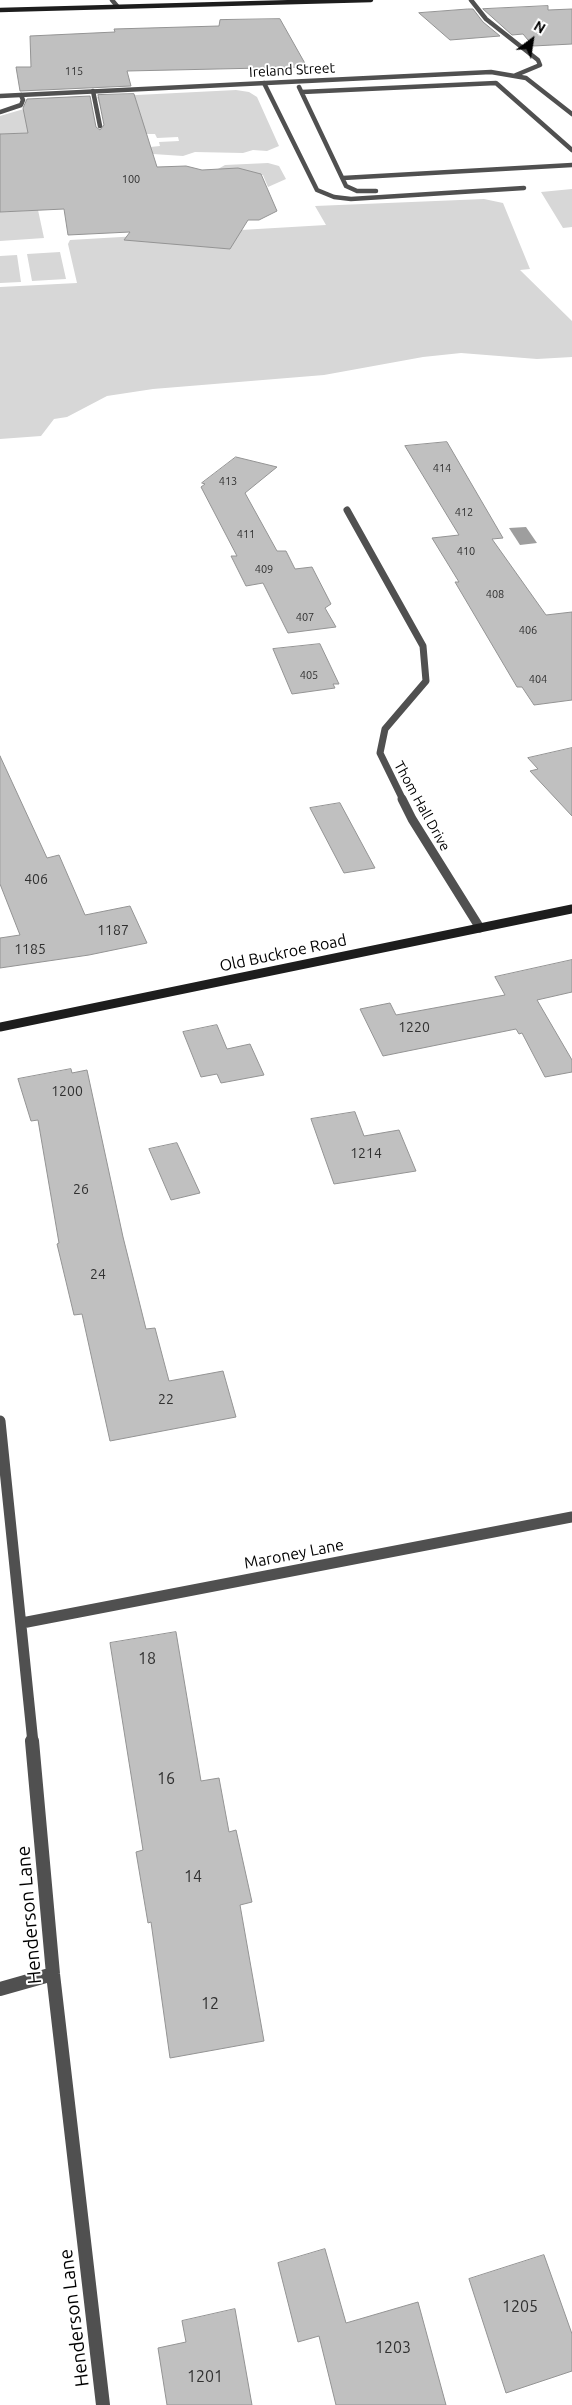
<!DOCTYPE html>
<html>
<head>
<meta charset="utf-8">
<style>
  body { margin:0 }
  #map { position:relative; width:572px; height:2405px; overflow:hidden; background:#fff; font-family:Ubuntu,sans-serif }
  canvas { display:block }
  .north { position:absolute; left:507px; top:15px; width:50px; height:50px; -webkit-text-stroke:4px #fff; paint-order:stroke; rotate:31deg; font-size:14px; font-weight:700; line-height:20px; text-align:center; color:#000 }
  .north::after { content:''; display:block; margin:auto; width:18px; height:22px; background:#000; clip-path:polygon(50% 0,100% 100%,50% 72%,0 100%) }
</style>
</head>
<body>
<div id="map">
<canvas width="572" height="2405"></canvas>
<div class="north">N</div>
</div>
<script>
const g = document.querySelector('canvas').getContext('2d');
g.lineJoin = 'round';
function fill(path, color) {
  g.fillStyle = color;
  g.fill(path, 'evenodd');
}
function trace(path, color, width, dash) {
  g.strokeStyle = color;
  g.lineWidth = width;
  g.lineCap = dash ? 'butt' : 'round';
  g.setLineDash(dash || []);
  g.stroke(path);
}
function write(font, color, halo, rows, align = 'center') {
  g.font = font + ' Ubuntu,sans-serif';
  g.lineWidth = 4;
  g.setLineDash([]);
  g.textBaseline = 'middle';
  g.strokeStyle = halo;
  g.fillStyle = color;
  for (const [text, x, y, turn = 0] of rows) {
    g.save();
    g.translate(x, y);
    g.rotate((+turn || 0) * Math.PI / 180);
    g.textAlign = isNaN(turn) ? turn : align;
    if (halo) g.strokeText(text, 0, 0);
    g.fillText(text, 0, 0);
    g.restore();
  }
}
fill(new Path2D(`
  M 236,90 L 249,92 L 257,97 L 279,146 L 267,151 L 253,150 L 243,153 L 195,152 L 183,156 L 153,154 L 150,147 L 160,146 L 159,142 L 179,141 L 178,137 L 157,138 L 155,134 L 146,134 L 104,118 L 97,97 Z
  M 34,106 L 71,131 L 0,134 L 0,116 Z
  M 268,163 L 279,166 L 286,179 L 268,187 L 263,175 L 218,169 L 225,165 Z
  M 572,189 L 572,227 L 563,228 L 541,192 Z
  M 484,199 L 503,203 L 530,269 L 520,270 L 572,321 L 572,357 L 537,359 L 461,353 L 423,357 L 324,375 L 153,389 L 107,396 L 67,417 L 54,419 L 41,436 L 0,439 L 0,287 L 77,283 L 68,244 L 70,240 L 326,225 L 315,206 Z
  M 38,210 L 44,238 L 0,241 L 0,212 Z
  M 60,252 L 66,279 L 32,281 L 27,254 Z
  M 17,255 L 21,282 L 0,283 L 0,256 Z`), '#d7d7d7');
fill(new Path2D(`
  M 526,527 L 537,543 L 520,545 L 509,528 Z`), '#9e9e9e');
const building = new Path2D(`
  M 548,6 L 548,10 L 572,9 L 572,44 L 533,46 L 523,34 L 512,35 L 483,9 Z
  M 468,9 L 473,9 L 483,22 L 500,36 L 450,40 L 419,13 Z
  M 280,19 L 307,67 L 127,71 L 131,86 L 20,91 L 16,67 L 31,67 L 30,36 L 115,32 L 114,29 L 219,26 L 220,20 Z
  M 134,94 L 157,167 L 186,166 L 202,170 L 238,168 L 261,174 L 277,211 L 259,220 L 248,220 L 230,249 L 124,240 L 130,232 L 68,235 L 64,209 L 0,212 L 0,134 L 28,133 L 23,108 L 27,99 L 90,96 L 96,127 L 100,130 L 104,125 L 98,95 Z
  M 447,442 L 503,538 L 492,539 L 546,615 L 572,612 L 572,700 L 534,705 L 522,687 L 517,687 L 455,582 L 459,582 L 432,538 L 459,535 L 405,446 Z
  M 236,457 L 277,467 L 245,493 L 277,551 L 286,551 L 295,569 L 312,567 L 331,604 L 325,608 L 336,627 L 288,633 L 263,583 L 246,586 L 231,556 L 237,556 L 201,487 L 205,484 L 202,483 Z
  M 320,644 L 339,684 L 333,684 L 335,688 L 292,694 L 273,649 Z
  M 572,748 L 572,816 L 530,771 L 538,769 L 528,758 Z
  M 0,756 L 47,858 L 59,855 L 85,915 L 130,906 L 147,943 L 89,955 L 0,968 L 0,938 L 20,935 L 0,884 Z
  M 340,803 L 375,868 L 344,873 L 310,808 Z
  M 572,960 L 572,992 L 537,1000 L 572,1060 L 572,1072 L 545,1077 L 522,1033 L 519,1034 L 516,1029 L 383,1056 L 360,1009 L 390,1003 L 396,1015 L 505,995 L 495,977 Z
  M 217,1025 L 227,1049 L 250,1044 L 264,1075 L 221,1083 L 217,1074 L 201,1077 L 183,1032 Z
  M 71,1069 L 72,1073 L 87,1070 L 123,1237 L 146,1329 L 155,1328 L 169,1381 L 223,1371 L 236,1417 L 110,1441 L 82,1314 L 74,1315 L 57,1244 L 59,1243 L 38,1120 L 31,1121 L 18,1079 Z
  M 355,1112 L 364,1136 L 399,1130 L 416,1171 L 334,1184 L 311,1119 Z
  M 177,1143 L 200,1193 L 171,1200 L 149,1149 Z
  M 176,1632 L 201,1781 L 219,1778 L 229,1832 L 236,1830 L 252,1902 L 240,1905 L 264,2041 L 170,2058 L 151,1922 L 148,1923 L 136,1852 L 143,1850 L 110,1643 Z
  M 325,2249 L 346,2323 L 418,2302 L 446,2405 L 336,2405 L 319,2336 L 298,2342 L 278,2263 Z
  M 544,2255 L 572,2334 L 572,2371 L 506,2393 L 469,2279 Z
  M 235,2309 L 252,2405 L 167,2405 L 158,2348 L 186,2342 L 182,2321 Z`);
fill(building, '#c0c0c0');
trace(building, '#949494', 1);
trace(new Path2D(`
  M 471,0 L 486,19 L 538,60 L 540,65 L 516,75
  M 264,83 L 317,190 L 334,197 L 351,199 L 524,188
  M 299,87 L 346,186 L 357,191 L 376,191
  M 93,91 L 100,126
  M 302,92 L 496,83 L 572,150
  M 0,112 L 21,105 L 23,100 L 21,95
  M 343,178 L 572,165`), '#505050', 4.5);
trace(new Path2D(`
  M 112,0 L 117,6
  M 0,96 L 491,72 L 526,78 L 572,114`), '#505050', 4.5);
trace(new Path2D(`
  M 347,510 L 423,646 L 426,681 L 385,729 L 380,753 L 403,800`), '#505050', 7);
trace(new Path2D(`
  M 402,799 L 412,819 L 480,928`), '#505050', 9);
trace(new Path2D(`
  M 0,1421 L 33,1743
  M 22,1623 L 572,1517`), '#505050', 11);
trace(new Path2D(`
  M 32,1741 L 53,1974 L 103,2405
  M 0,1989 L 53,1974`), '#505050', 14);
trace(new Path2D(`
  M 0,10 L 371,0`), '#1d1d1d', 4.5);
trace(new Path2D(`
  M 0,1027 L 572,909`), '#1d1d1d', 9);
write('11px', '#303030', null, [
  ["115",74,71],
  ["100",131,179],
  ["414",442,468],
  ["413",228,481],
  ["412",464,512],
  ["411",246,534],
  ["410",466,551],
  ["409",264,569],
  ["408",495,594],
  ["407",305,617],
  ["406",528,630],
  ["405",309,675],
  ["404",538,679]
]);
write('14px', '#000', '#fff', [
  ["Ireland Street",292,70,-3],
  ["Thom Hall Drive",422,806,61]
]);
write('14px', '#303030', null, [
  ["406",36,879],
  ["1187",113,930],
  ["1185",30,949],
  ["1220",414,1027],
  ["1200",67,1091],
  ["1214",366,1153],
  ["26",81,1189],
  ["24",98,1274],
  ["22",166,1399]
]);
write('16px', '#000', '#fff', [
  ["Old Buckroe Road",283,953,-12],
  ["Maroney Lane",294,1554,-11]
]);
write('16px', '#303030', null, [
  ["18",147,1659],
  ["16",166,1779],
  ["14",193,1877],
  ["12",210,2004],
  ["1205",520,2307],
  ["1203",393,2348],
  ["1201",205,2377]
]);
write('19px', '#000', '#fff', [
  ["Henderson Lane",29,1915,-95],
  ["Henderson Lane",74,2318,-97]
]);
</script>
</body>
</html>
